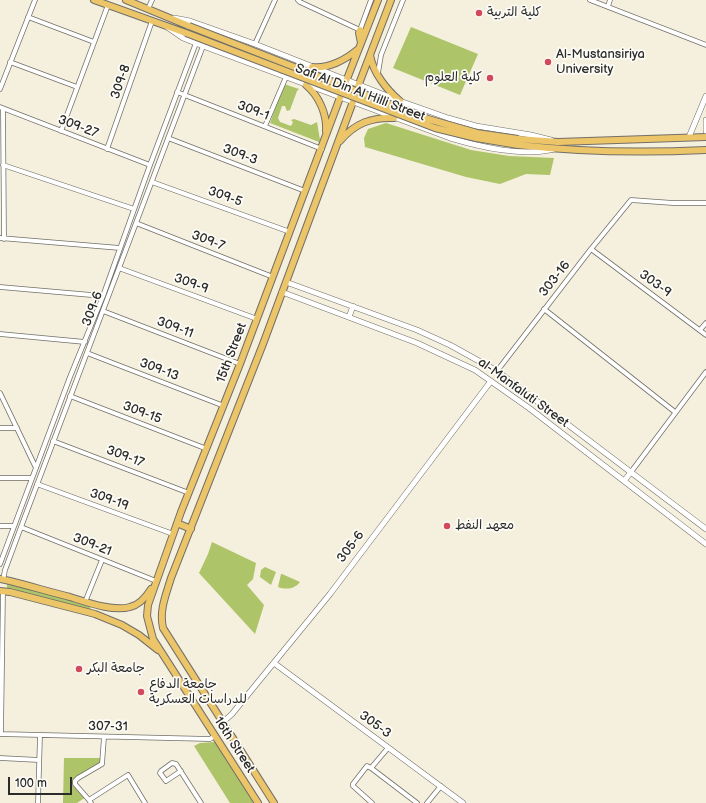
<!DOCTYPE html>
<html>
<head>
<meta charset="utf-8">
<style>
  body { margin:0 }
  #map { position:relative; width:706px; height:803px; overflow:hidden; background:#f5efdd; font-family:"Balsamiq Sans",sans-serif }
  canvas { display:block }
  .scale { position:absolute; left:8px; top:777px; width:64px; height:18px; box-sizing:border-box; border:2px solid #2b2b2b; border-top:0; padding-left:5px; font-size:12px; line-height:14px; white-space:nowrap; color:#2b2b2b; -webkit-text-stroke:3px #fdfcf7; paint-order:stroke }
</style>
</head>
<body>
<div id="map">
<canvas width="706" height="803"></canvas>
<div class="scale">100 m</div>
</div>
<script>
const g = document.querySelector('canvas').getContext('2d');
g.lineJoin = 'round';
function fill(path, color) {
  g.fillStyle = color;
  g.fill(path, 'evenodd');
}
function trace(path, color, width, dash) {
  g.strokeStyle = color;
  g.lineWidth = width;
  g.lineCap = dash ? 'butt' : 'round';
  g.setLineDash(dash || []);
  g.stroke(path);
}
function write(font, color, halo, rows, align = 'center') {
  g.font = font + ' "Balsamiq Sans","Playpen Sans Arabic",sans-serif';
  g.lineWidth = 3.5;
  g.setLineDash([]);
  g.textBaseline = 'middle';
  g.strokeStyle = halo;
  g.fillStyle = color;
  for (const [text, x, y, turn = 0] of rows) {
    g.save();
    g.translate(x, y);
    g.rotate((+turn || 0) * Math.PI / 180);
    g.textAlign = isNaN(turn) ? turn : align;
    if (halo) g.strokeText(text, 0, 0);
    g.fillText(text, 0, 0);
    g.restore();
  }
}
fill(new Path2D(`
  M 411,27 L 478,54 L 460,95 L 393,68 Z
  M 284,84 L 299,89 L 297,91 L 290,110 L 287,111 L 285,106 L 282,106 L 278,118 L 280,122 L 291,126 L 293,122 L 291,120 L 294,119 L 311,125 L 317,122 L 320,140 L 319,142 L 270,123 Z
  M 386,123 L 471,150 L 509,156 L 554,158 L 550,175 L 526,174 L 500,184 L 466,177 L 365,147 L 364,138 L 368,129 Z
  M 212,542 L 256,563 L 253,579 L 247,585 L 264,605 L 255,634 L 199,573 L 208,554 Z
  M 265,567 L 276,572 L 271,585 L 260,577 L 261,570 Z
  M 281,574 L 282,574 L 300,582 C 295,589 286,590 278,587 Z
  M 9,583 L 88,605 L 91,609 L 84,610 L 7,588 L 7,584 Z
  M 215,742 L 254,803 L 230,803 L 194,746 L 200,743 Z
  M 64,758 L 103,758 L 102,764 L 75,781 L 86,797 L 77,803 L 63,803 Z`), '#adc469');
const minor = new Path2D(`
  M 298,0 L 300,2 L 360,30 L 371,0
  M 590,0 L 706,45
  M 608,6 L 610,0
  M 148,9 L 152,0
  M 28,17 L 94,42
  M 255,44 L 275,0
  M 10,62 L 77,87
  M 378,73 L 381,55 L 403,0
  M 0,89 L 35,0
  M 177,92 L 322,149
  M 0,107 L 150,165
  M 3,109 L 4,239
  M 265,126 L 286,77
  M 61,131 L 108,5
  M 168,138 L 305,191
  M 107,149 L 152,21
  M 3,165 L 134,209
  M 152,182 L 290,232
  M 136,223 L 273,277
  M 0,238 L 120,248
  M 591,249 L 706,335
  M 119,268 L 257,319
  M 0,287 L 103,296
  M 544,309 L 675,412
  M 103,311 L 240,364
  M 700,330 L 706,323
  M 0,334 L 85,342
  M 87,353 L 224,406
  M 497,371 L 591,249 L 631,200 L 673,203 L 706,203
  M 0,393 L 36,468
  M 70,396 L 207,449
  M 0,428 L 17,428
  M 53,441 L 189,493
  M 631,472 L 706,372
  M 0,478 L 32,478
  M 37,484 L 173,534
  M 0,526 L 14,526
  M 21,527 L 156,581
  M 0,564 L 70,377 L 103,296 L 150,165 L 196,43
  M 3,580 L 5,570 L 21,527 L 203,46
  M 85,602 L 102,560
  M 0,734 L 210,739 L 215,736
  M 1,734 L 3,591
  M 0,758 L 39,760
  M 371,768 L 388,748
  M 181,771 L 166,781 L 160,773 L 161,771 L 172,763 L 176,764 L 201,803
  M 89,800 L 75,784 L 75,781 L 78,778 L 102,764 L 104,737
  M 38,803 L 40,735
  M 91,803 L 89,800 L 128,775 L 145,803
  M 372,803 L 353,786 L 353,784 L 367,766 L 371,768 L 417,803
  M 427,803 L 441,786`);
const tertiary = new Path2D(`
  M 174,18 L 190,21 L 255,44 L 400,101 L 448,118 L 476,126 L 531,135 L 551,140
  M 167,27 L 183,38 L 203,46 L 450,138 C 481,147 522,157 554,149
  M 706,120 L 706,131
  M 689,137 L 706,96
  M 286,282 L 417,330 L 450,345 L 497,371 L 706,529
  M 282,292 L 417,343 L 475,370 L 529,408 L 706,544
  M 349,317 L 353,306
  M 624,481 L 631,472
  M 274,663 L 463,803
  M 223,722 L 232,714 L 330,594 L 491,381`);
const primary = new Path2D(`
  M 94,0 L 186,33
  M 126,0 L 189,26
  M 360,30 L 359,33 L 361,43
  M 370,55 C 373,73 387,90 400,101
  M 312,67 C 328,69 345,60 357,50
  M 345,84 L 378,0
  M 306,85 C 319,96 327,114 326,131
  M 357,89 L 391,0
  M 518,139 L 558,142 L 706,137
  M 340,141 C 355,123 372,117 394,118
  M 518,145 C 580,152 643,153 706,150
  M 177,523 L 191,529
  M 0,579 L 10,581 C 30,586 50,592 70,597 C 86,602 113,612 130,607 C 140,605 146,597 151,589
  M 0,591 L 10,592 L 95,614 L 122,625 L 139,635 L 158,650
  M 258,803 L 153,639 L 147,616 L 148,605 L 181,512 L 240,364 L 341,95
  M 274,803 L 163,628 C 159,610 166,595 171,578 L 263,344 L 354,99`);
trace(minor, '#727069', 5.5);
trace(tertiary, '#727069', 6);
trace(primary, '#727069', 8);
trace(minor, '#fff', 4);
trace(tertiary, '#fff', 5);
trace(primary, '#ecc569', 6);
const primaryBridge = new Path2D(`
  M 189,26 L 428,119 L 477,133 L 518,139
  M 186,33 L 435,128 L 476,138 L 518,145`);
trace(primaryBridge, '#727069', 8, []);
trace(primaryBridge, '#ecc569', 6);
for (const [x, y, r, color] of [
  [479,13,4,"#d1495b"],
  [548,62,4,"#d1495b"],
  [490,78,4,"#d1495b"],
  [447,526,4,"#d1495b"],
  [79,669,4,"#d1495b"],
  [141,692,4,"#d1495b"]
]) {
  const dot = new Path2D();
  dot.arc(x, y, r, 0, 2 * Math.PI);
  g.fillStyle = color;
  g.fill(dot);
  trace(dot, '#fdfcf7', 1.5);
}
write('13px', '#2b2b2b', '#fdfcf7', [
  ["كلية التربية",487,13],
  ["Al-Mustansiriya",556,55],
  ["University",556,70],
  ["كلية العلوم",482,78,"right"],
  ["معهد النفط",455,526],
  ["جامعة البكر",87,669],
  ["جامعة الدفاع",149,685],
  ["للدراسات العسكرية",149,700]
], 'left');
write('13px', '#2b2b2b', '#fdfcf7', [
  ["309-8",121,82,-71],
  ["Safi Al Din Al Hilli Street",360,93,21],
  ["309-1",253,111,21],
  ["309-27",78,127,21],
  ["309-3",240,155,21],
  ["309-5",225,197,20],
  ["309-7",208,241,21],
  ["303-16",555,279,-52],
  ["309-9",191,284,20],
  ["303-9",655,284,36],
  ["309-6",93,309,-69],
  ["309-11",175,328,21],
  ["15th Street",232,353,-69],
  ["309-13",159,370,21],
  ["al-Manfaluti Street",523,393,36],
  ["309-15",142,413,21],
  ["309-17",125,457,21],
  ["309-19",109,500,20],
  ["309-21",92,545,22],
  ["305-6",351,547,-53],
  ["305-3",375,725,36],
  ["307-31",108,727,1],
  ["16th Street",234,745,57]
]);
</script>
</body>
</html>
